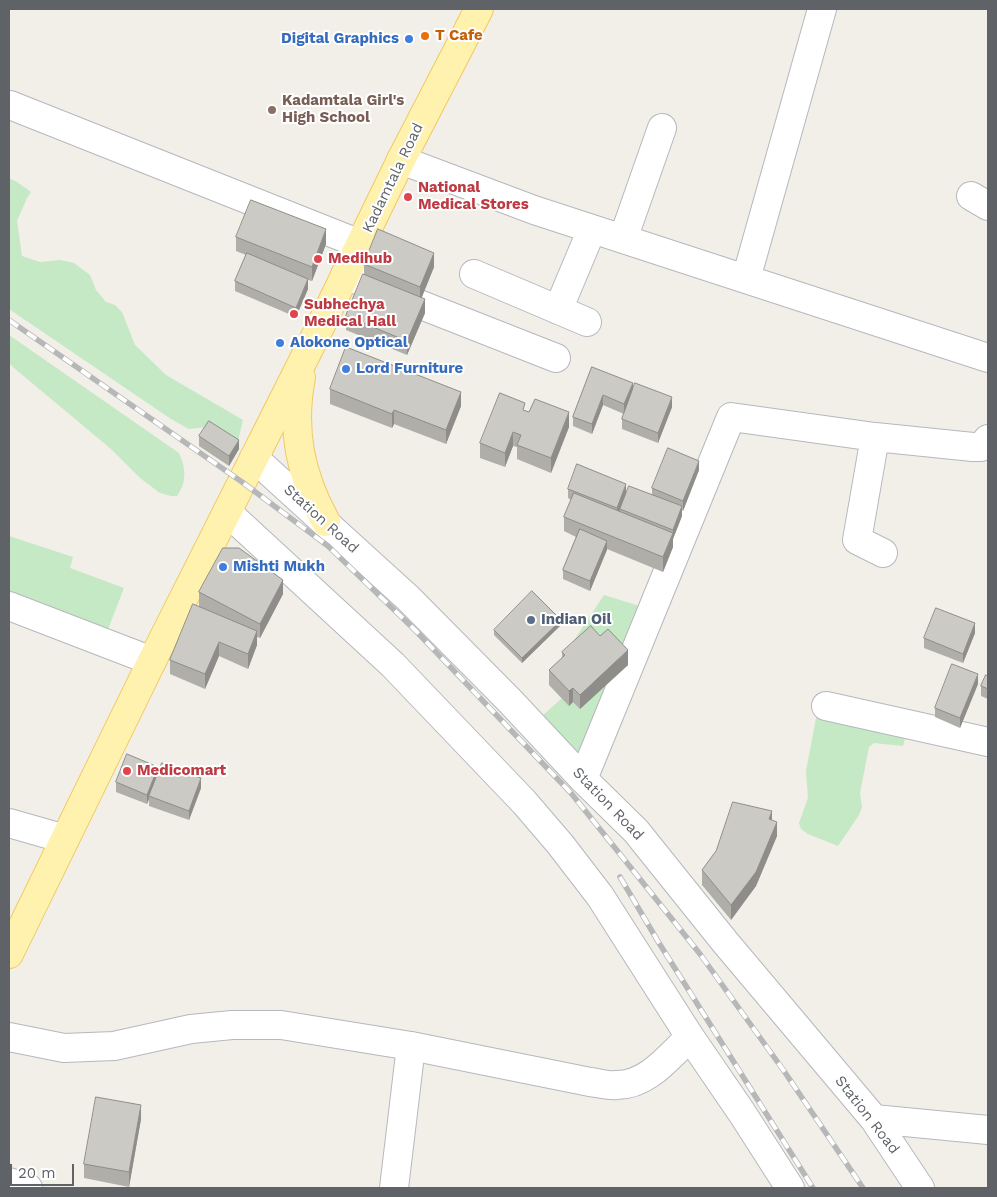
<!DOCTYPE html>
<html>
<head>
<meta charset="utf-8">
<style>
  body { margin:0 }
  #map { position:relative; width:997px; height:1197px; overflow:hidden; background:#f1efe8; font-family:"Work Sans",sans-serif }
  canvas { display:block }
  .frame { position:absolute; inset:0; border:10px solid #5f6368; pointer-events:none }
  .scale { position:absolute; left:10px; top:1164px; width:64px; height:22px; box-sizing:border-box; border:2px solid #5f6368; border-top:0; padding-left:6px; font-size:15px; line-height:18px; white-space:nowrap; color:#5f6368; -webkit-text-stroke:4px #fff; paint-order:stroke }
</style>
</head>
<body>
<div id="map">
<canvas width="997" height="1197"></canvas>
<div class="frame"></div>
<div class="scale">20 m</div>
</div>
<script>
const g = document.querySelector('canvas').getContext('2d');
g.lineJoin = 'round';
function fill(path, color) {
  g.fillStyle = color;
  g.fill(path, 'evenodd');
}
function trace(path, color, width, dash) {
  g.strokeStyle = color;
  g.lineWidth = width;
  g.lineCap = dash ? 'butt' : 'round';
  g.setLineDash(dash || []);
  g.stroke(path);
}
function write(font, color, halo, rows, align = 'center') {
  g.font = font + ' "Work Sans",sans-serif';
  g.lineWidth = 4;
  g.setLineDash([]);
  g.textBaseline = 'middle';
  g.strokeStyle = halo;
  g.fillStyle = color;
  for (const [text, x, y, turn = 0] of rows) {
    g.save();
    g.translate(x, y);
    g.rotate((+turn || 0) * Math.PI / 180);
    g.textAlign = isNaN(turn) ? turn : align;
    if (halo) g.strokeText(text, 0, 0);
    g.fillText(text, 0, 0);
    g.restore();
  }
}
fill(new Path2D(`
  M 9,178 L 17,182 L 31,192 L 27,198 L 17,221 L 22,256 L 40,262 L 60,260 L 74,263 L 90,275 L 96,290 L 106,302 L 115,305 L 122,312 L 135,345 L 166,375 L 243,420 L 238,441 L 207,427 L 189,429 L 171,419 L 9,309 Z
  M 9,335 L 179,453 C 186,468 187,482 177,496 L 171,496 L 160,493 L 140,478 L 111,449 L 14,368 L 9,363 Z
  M 9,536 L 73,557 L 70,568 L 124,588 L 105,637 L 9,599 Z
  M 604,595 L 649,609 L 586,765 L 542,716 L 579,683 L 563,657 Z
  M 817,713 L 907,730 L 903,746 L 874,743 L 869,747 L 860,793 L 862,807 L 859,815 L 838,846 L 808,834 L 801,829 L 799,823 L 808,798 L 806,771 Z`), '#c5e8c5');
const minor = new Path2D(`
  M 10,105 L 360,244
  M 401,160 L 534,210 L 988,358
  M 971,196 L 988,206
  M 623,239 L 662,128
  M 474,274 L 587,322
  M 345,275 L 556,358
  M 746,279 L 822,9
  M 558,310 L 592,229
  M 875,437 L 857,540 L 883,553
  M 254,458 L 408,598 L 510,701 L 583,779 L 636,831 L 725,942 L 874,1119 L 920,1188
  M 227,512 L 393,665 L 524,802 L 560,844 L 600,896 L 690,1037 L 742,1113 L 790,1188
  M 9,606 L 152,661
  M 826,706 L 988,742
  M 583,779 L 731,417 L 875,437 L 973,447 L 981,447 L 988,439
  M 9,823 L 65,839
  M 9,1037 L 64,1048 L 114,1046 L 191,1029 L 232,1025 L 281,1025 L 411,1046 L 590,1082 C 599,1083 609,1086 617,1085 C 648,1085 669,1056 690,1037
  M 874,1119 L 988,1130
  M 9,1182 L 28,1188
  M 394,1188 L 411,1046`);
const major = new Path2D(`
  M 301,377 C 291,430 300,475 326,522
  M 9,954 L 152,661 L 321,325 L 401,160 L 479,9`);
trace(minor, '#b5b8bc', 30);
trace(major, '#f2c960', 30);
trace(minor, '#fff', 28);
trace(major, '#fff2af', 28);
const rail = new Path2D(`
  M 9,320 L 242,482 L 328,546 L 415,630 L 571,793 L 700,954 L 784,1071 L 863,1188
  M 620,877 L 659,943 L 813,1188`);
trace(rail, '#b6b7b8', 5.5);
trace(rail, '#fff', 4, [11]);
fill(new Path2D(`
  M 236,237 L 326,244 L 312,281 L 308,280 L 308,289 L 296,317 L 235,291 L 235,281 L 246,255 L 236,251 Z
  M 364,264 L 434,267 L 421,298 L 425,313 L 407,355 L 346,330 L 346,316 L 364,274 Z
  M 592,367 L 633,390 L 672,407 L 658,443 L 622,429 L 622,419 L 624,414 L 603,405 L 592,434 L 573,426 L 573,417 Z
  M 330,389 L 461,406 L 446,444 L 394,424 L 392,428 L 330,404 Z
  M 525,411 L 569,427 L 551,473 L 517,459 L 517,447 L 513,446 L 505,467 L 480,458 L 480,443 Z
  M 199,436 L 239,449 L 229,466 L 199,446 Z
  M 699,470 L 683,511 L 682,510 L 682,516 L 673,539 L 673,547 L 663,572 L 607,549 L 590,591 L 563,579 L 563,570 L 576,537 L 564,531 L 564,517 L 571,500 L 568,498 L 568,489 L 652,494 L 652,488 Z
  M 199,592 L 283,594 L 260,638 L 257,637 L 257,645 L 248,669 L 219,656 L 205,689 L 170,674 L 170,660 L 199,607 Z
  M 561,625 L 522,663 L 494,635 L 494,630 Z
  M 975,633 L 963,663 L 924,648 L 924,638 Z
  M 562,652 L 628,665 L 580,709 L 573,702 L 569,706 L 549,685 L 549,670 L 562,658 Z
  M 988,676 L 988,699 L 981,696 L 981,686 Z
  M 978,684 L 960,728 L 935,717 L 935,708 Z
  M 158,772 L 201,788 L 189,820 L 149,806 L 149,799 L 147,804 L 116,792 L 116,782 Z
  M 772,820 L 777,836 L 756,886 L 731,920 L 702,885 L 702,870 Z
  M 141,1119 L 129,1187 L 84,1178 L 84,1164 Z`), '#afaea9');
fill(new Path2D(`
  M 326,229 L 326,244 L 312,281 L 312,267 Z
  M 434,253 L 434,267 L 420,302 L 420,287 Z
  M 308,279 L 308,289 L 296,317 L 296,308 Z
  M 425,299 L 425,313 L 407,355 L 407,341 Z
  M 633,383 L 633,393 L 624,414 L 624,404 Z
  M 461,392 L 461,406 L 446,444 L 446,430 Z
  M 603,395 L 603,405 L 592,434 L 592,424 Z
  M 672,397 L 672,407 L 658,443 L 658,433 Z
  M 394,410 L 394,424 L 392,428 L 392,414 Z
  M 569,412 L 569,427 L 551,473 L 551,458 Z
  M 513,432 L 513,446 L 505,467 L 505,453 Z
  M 239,440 L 239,449 L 229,466 L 229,456 Z
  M 699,461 L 699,470 L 683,511 L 683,501 Z
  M 626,484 L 626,494 L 617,518 L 617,508 Z
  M 682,506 L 682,516 L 673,539 L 673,547 L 663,572 L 663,557 L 673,534 L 673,530 Z
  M 607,541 L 607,550 L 590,591 L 590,581 Z
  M 283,580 L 283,594 L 260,638 L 260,624 Z
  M 561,620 L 561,625 L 522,663 L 522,658 Z
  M 975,623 L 975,633 L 963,663 L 963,654 Z
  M 257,631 L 257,645 L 248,669 L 248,654 Z
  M 219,642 L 219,656 L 205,689 L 205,674 Z
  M 628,650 L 628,665 L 580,709 L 580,695 Z
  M 978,674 L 978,684 L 960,728 L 960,718 Z
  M 573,688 L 573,702 L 569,706 L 569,691 Z
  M 158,767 L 158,777 L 149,796 L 149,799 L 147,804 L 147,795 Z
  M 201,778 L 201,788 L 189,820 L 189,811 Z
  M 772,811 L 772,825 L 769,819 Z
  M 777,822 L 777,836 L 756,886 L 731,920 L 731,905 Z
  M 141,1105 L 141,1119 L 129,1187 L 129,1172 Z`), '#8f8d8a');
const building = new Path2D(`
  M 251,200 L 326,229 L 312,267 L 236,237 Z
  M 378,229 L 434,253 L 420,287 L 364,264 Z
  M 247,253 L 308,279 L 296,308 L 235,281 Z
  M 363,274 L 425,299 L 407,341 L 346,316 Z
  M 346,347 L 461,392 L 446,430 L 394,410 L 392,414 L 330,389 Z
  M 592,367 L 633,383 L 624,404 L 603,395 L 592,424 L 573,417 Z
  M 635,383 L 672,397 L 658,433 L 622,419 Z
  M 500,393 L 525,403 L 523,410 L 529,412 L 535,399 L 569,412 L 551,458 L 517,445 L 521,435 L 513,432 L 505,453 L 480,443 Z
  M 209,421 L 239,440 L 229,456 L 199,436 Z
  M 668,448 L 699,461 L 683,501 L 652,488 Z
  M 577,464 L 626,484 L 617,508 L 568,489 Z
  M 629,486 L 682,506 L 673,530 L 620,509 Z
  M 574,493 L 673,533 L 663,557 L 564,517 Z
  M 580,529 L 607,541 L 590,581 L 563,570 Z
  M 223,548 L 239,548 L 283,580 L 260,624 L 199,592 Z
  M 532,591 L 561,620 L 522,658 L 494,630 Z
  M 193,604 L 257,631 L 248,654 L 219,642 L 205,674 L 170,660 Z
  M 936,608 L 975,623 L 963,654 L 924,638 Z
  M 591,626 L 600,636 L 608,629 L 628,650 L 580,695 L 573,688 L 569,691 L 549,670 L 565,655 L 562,652 Z
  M 952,664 L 978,674 L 960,718 L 935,708 Z
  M 986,675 L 988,676 L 988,689 L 981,686 Z
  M 127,754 L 158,767 L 147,795 L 116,782 Z
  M 162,763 L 201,778 L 189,811 L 149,796 Z
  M 733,802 L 772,811 L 769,819 L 777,822 L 756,872 L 731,905 L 702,870 L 716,851 Z
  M 96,1097 L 141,1105 L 129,1172 L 84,1164 Z`);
fill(building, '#cccac5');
trace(building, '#8f8d8a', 1);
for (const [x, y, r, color] of [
  [425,36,5,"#e8710a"],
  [409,39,5,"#3f7fe0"],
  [272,110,5,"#8d6e63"],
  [408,197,5,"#e0444e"],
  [318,259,5,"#e0444e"],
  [294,314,5,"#e0444e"],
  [280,343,5,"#3f7fe0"],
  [346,369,5,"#3f7fe0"],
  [223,567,5,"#3f7fe0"],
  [531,620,5,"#5c6f8a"],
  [127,771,5,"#e0444e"]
]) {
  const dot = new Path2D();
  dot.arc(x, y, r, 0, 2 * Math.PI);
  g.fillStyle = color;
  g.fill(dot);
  trace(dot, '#fff', 2);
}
write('bold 15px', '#c56008', '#fff', [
  ["T Cafe",435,36]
], 'left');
write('bold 15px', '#366cbe', '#fff', [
  ["Digital Graphics",399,39,"right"],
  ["Alokone Optical",290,343],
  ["Lord Furniture",356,369],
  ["Mishti Mukh",233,567]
], 'left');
write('bold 15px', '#785e54', '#fff', [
  ["Kadamtala Girl's",282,101],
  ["High School",282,118]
], 'left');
write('15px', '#5f6368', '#fff', [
  ["Kadamtala Road",393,178,-64],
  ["Station Road",321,519,42],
  ["Station Road",608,804,46],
  ["Station Road",867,1115,52]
]);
write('bold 15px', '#be3a42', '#fff', [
  ["National",418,188],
  ["Medical Stores",418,205],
  ["Medihub",328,259],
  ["Subhechya",304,305],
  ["Medical Hall",304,322],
  ["Medicomart",137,771]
], 'left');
write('bold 15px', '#4e5e75', '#fff', [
  ["Indian Oil",541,620]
], 'left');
</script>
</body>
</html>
